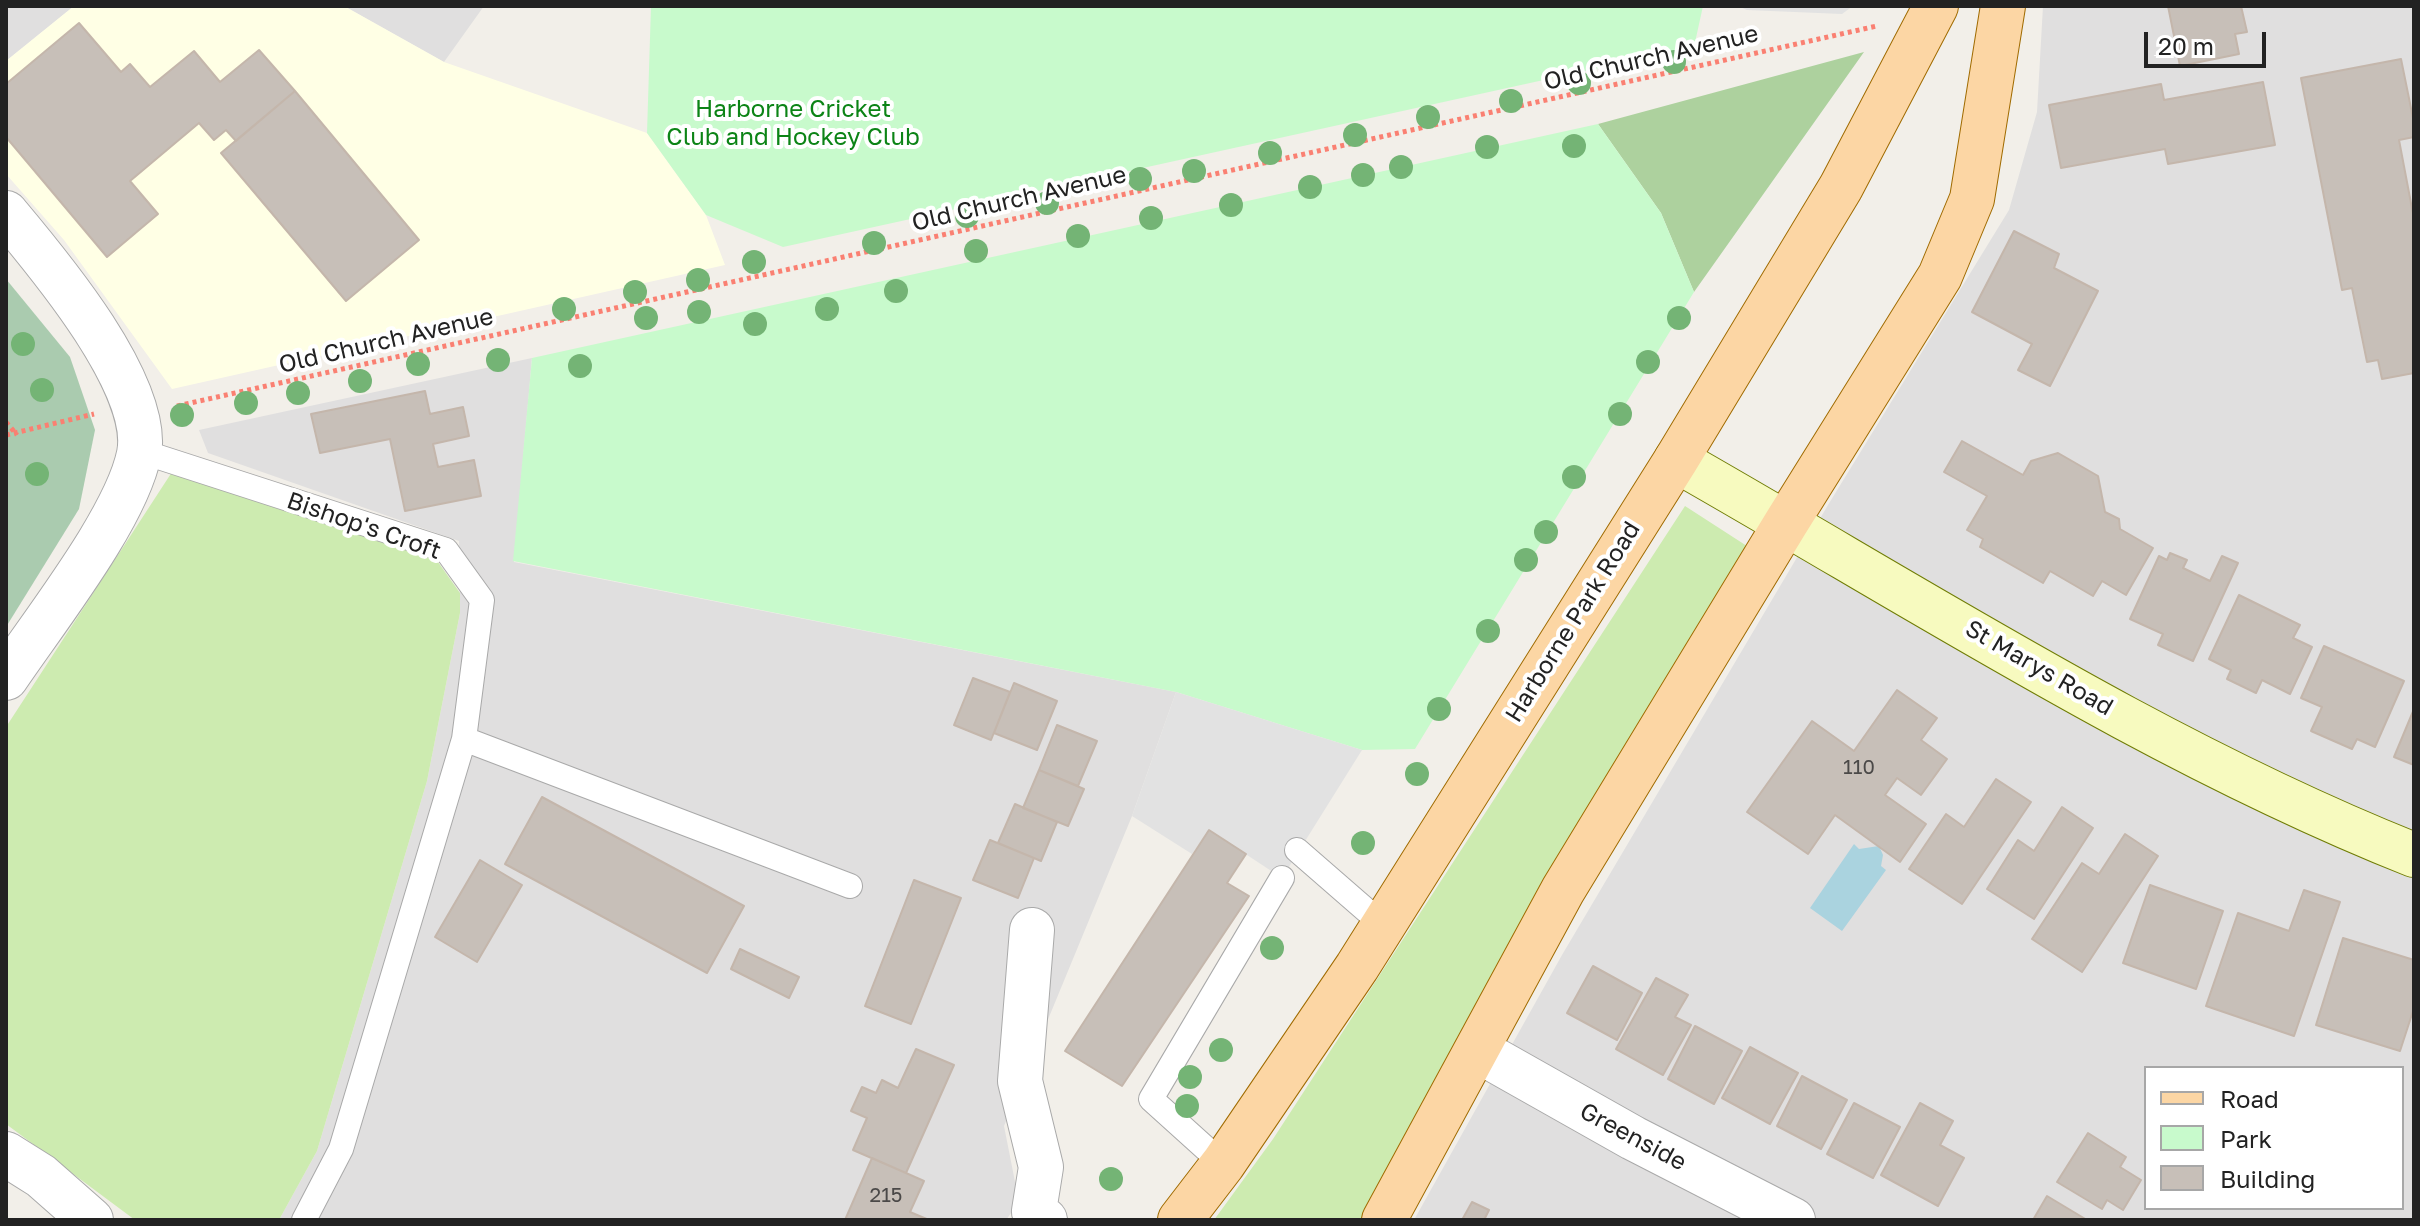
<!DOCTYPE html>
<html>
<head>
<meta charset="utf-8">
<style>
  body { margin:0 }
  #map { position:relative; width:2420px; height:1226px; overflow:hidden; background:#f2efe9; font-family:"Golos Text",sans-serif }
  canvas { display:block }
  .frame { position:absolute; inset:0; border:8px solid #222; pointer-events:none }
  .legend { position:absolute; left:2144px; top:1066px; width:260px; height:144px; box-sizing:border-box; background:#fff; border:2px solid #a7a7a7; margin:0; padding:10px 14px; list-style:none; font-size:24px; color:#222 }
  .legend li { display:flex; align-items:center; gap:16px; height:40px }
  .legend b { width:40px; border:2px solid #a7a7a7 }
  .scale { position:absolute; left:2144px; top:32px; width:122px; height:36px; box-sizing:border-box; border:4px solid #222; border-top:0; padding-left:10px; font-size:24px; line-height:28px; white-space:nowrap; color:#222; -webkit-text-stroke:6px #fff; paint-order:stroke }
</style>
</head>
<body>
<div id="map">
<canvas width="2420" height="1226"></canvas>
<div class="frame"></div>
<ul class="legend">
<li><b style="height:10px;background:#fcd6a4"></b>Road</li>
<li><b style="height:22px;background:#c8facc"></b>Park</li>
<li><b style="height:22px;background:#c7bfb8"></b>Building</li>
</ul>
<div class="scale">20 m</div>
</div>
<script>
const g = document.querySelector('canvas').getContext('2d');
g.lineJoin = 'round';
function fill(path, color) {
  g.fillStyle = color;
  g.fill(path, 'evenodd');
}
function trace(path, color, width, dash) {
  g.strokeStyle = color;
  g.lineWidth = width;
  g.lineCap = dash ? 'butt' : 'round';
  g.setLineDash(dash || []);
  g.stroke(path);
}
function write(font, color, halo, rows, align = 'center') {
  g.font = font + ' "Golos Text",sans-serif';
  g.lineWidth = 8;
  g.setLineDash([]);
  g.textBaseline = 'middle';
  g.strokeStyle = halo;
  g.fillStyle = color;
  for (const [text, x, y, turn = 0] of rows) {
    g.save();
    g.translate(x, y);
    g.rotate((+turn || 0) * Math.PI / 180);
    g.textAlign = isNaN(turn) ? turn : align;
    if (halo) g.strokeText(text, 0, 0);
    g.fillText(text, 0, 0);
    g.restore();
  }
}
fill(new Path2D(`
  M 6,6 L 74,6 L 6,61 Z
  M 344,6 L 484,6 L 444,62 Z
  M 2043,6 L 2414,6 L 2414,1220 L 1414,1220 L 1562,955 L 1828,505 L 2009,210 L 2037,112 ZM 2146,1068 L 2402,1068 L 2402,1208 L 2146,1208 Z
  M 532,358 L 514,562 L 1176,692 L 1132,816 L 1004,1126 L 1019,1202 L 1006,1220 L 279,1220 L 317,1151 L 427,781 L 460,613 L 459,541 L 208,453 L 199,430 Z`), '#e0dfdf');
fill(new Path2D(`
  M 74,6 L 344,6 L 444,62 L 647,133 L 706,215 L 725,265 L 172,389 L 64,240 L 6,174 L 6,61 Z`), '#ffffe5');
fill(new Path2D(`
  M 172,472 L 433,555 L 460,593 L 460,613 L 427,781 L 317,1151 L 279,1220 L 135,1220 L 6,1124 L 6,727 Z
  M 1685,506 L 1750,548 L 1366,1220 L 1214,1220 L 1273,1139 Z`), '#cdebb0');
fill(new Path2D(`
  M 1864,52 L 1694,292 L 1661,213 L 1598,124 Z`), '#add19e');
fill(new Path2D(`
  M 6,279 L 70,357 L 95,430 L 79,509 L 6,627 Z`), '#aacbaf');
fill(new Path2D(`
  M 651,6 L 1703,6 L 1694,47 L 783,247 L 706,215 L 647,133 Z
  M 1598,124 L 1661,213 L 1694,292 L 1415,749 L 1362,750 L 1176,692 L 513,561 L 532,358 Z`), '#c8facc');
fill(new Path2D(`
  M 1738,6 L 1853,6 L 1842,14 L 1747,10 Z
  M 1176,692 L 1362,750 L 1282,878 L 1209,830 L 1192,854 L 1132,816 Z`), '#e2e2e2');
fill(new Path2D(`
  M 1854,844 L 1859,849 L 1879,846 L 1883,855 L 1881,866 L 1886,870 L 1842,931 L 1810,908 Z`), '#aad3df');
const building = new Path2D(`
  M 2168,6 L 2241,6 L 2247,32 L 2235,34 L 2239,54 L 2180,66 Z
  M 79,23 L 121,72 L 130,64 L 150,87 L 194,51 L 220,82 L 259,50 L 295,91 L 236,141 L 226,130 L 214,140 L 199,123 L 130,181 L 158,214 L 107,257 L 6,137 L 6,84 Z
  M 2401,59 L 2414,123 L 2414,137 L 2399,140 L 2414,219 L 2414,373 L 2382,379 L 2378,360 L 2367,362 L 2352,288 L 2342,290 L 2301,78 Z
  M 2263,82 L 2275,145 L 2168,164 L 2165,149 L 2061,168 L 2049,105 L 2161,84 L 2164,100 Z
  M 295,91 L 419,240 L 346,301 L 221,153 Z
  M 2014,231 L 2059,254 L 2054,268 L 2098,291 L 2050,386 L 2018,370 L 2032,344 L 1972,312 Z
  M 425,391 L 430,414 L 463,407 L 469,436 L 433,444 L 438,467 L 474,460 L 481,496 L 405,511 L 390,439 L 320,453 L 311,414 Z
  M 1962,441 L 2023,475 L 2031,461 L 2058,453 L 2098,476 L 2105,512 L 2119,519 L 2120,529 L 2153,548 L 2126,595 L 2102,581 L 2093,596 L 2050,571 L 2043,583 L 1980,547 L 1983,539 L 1967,530 L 1987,496 L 1944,472 Z
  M 2170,553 L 2187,560 L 2183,568 L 2210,581 L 2222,556 L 2238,563 L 2193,661 L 2158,645 L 2163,634 L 2130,619 L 2159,556 L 2167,560 Z
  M 2239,595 L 2300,625 L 2293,638 L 2312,647 L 2290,694 L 2262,680 L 2256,693 L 2227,679 L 2231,670 L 2209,659 Z
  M 2324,646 L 2404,681 L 2375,747 L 2357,739 L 2352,749 L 2311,731 L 2322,707 L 2301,698 Z
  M 973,678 L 1010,692 L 991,740 L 954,725 Z
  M 1014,683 L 1057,701 L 1037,750 L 994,733 Z
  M 1897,690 L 1937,718 L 1921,740 L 1947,759 L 1921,795 L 1897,778 L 1885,795 L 1926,824 L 1900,862 L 1835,815 L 1808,854 L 1747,812 L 1812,721 L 1854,751 Z
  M 2414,709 L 2414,765 L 2394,757 Z
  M 1057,725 L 1097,741 L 1078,786 L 1039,770 Z
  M 1039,770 L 1084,789 L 1068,826 L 1023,808 Z
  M 1996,779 L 2031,802 L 1962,904 L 1909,869 L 1946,814 L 1964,827 Z
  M 542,797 L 744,906 L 707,973 L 505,864 Z
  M 1015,804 L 1057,822 L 1041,861 L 998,843 Z
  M 2062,807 L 2093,828 L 2034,919 L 1987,889 L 2018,840 L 2034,851 Z
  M 1209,830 L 1246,854 L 1227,883 L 1249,896 L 1122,1086 L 1065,1051 Z
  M 2125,834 L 2158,856 L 2082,972 L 2032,939 L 2082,863 L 2099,874 Z
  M 990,840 L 1034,858 L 1018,898 L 973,880 Z
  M 480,860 L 522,885 L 477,962 L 435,937 Z
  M 914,880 L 961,898 L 911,1024 L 865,1006 Z
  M 2150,885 L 2223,911 L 2196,989 L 2123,963 Z
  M 2304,890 L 2340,902 L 2294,1036 L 2206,1006 L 2238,913 L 2289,931 Z
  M 2343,938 L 2414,960 L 2414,1008 L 2400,1051 L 2316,1025 Z
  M 740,949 L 799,977 L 789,998 L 731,969 Z
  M 1593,966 L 1642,993 L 1617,1040 L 1567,1013 Z
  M 1656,978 L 1688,995 L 1675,1017 L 1691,1025 L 1663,1075 L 1616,1049 Z
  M 1695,1026 L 1742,1051 L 1714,1104 L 1668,1079 Z
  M 1750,1047 L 1798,1073 L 1770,1124 L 1722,1098 Z
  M 916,1049 L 954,1065 L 906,1173 L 853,1150 L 867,1118 L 851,1111 L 862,1087 L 876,1093 L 882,1080 L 898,1088 Z
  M 1802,1076 L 1847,1100 L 1821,1149 L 1777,1126 Z
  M 1854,1103 L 1900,1127 L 1873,1178 L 1827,1154 Z
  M 1920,1103 L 1953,1121 L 1940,1145 L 1964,1158 L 1938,1206 L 1881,1175 Z
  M 2088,1133 L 2126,1157 L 2120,1167 L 2141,1180 L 2123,1210 L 2107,1200 L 2102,1209 L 2057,1182 Z
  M 872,1158 L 924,1181 L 910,1212 L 929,1220 L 845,1220 Z
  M 2047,1196 L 2087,1220 L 2033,1220 Z
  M 1472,1202 L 1489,1210 L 1484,1220 L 1462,1220 Z`);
fill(building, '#c7bfb8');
trace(building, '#c4b6ab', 2);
const lane = new Path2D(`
  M 140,451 L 446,550 L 482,600 L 464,739 L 341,1149 L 304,1220
  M 464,739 L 850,886
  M 1297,850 L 1382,924
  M 1223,1164 L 1151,1099 L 1282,878`);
const street = new Path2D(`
  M 6,213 C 48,263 152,386 139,454 C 126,518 45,620 6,678
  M 1032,930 L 1020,1081 L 1041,1167 L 1034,1211 L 1045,1220
  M 1477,1050 L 1633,1138 L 1793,1220
  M 6,1154 L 41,1176 L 91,1220`);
const secondary = new Path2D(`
  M 1676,460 C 1917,597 2155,752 2414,855`);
const primary = new Path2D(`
  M 1180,1220 L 1223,1164 L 1357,967 L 1676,460 L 1841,187 L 1936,6
  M 1384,1220 L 1563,890 L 1786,523 L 1940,276 L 1972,199 L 2003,6`);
trace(lane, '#a9a9a9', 26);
trace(street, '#a9a9a9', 46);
trace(secondary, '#707d05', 46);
trace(primary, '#a06b00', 46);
trace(new Path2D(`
  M 177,406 L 1877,26
  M 6,422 L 17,435
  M 6,435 L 94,414`), '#fa8072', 5, [4, 4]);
trace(lane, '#fff', 24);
trace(street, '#fff', 44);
trace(secondary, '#f7fabf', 44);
trace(primary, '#fcd6a4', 44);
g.fillStyle = '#74b475';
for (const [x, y] of [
  [1674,62],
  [1579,83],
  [1511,101],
  [1428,117],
  [1355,135],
  [1574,146],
  [1487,147],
  [1270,153],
  [1401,167],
  [1194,171],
  [1363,175],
  [1140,179],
  [1310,187],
  [1047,203],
  [1231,205],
  [967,216],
  [1151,218],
  [1078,236],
  [874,243],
  [976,251],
  [754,262],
  [698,280],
  [896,291],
  [635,292],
  [564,309],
  [827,309],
  [699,312],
  [646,318],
  [1679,318],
  [755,324],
  [23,344],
  [498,360],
  [1648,362],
  [418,364],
  [580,366],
  [360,381],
  [42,390],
  [298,393],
  [246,403],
  [1620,414],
  [182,415],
  [37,474],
  [1574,477],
  [1546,532],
  [1526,560],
  [1488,631],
  [1439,709],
  [1417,774],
  [1363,843],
  [1272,948],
  [1221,1050],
  [1190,1077],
  [1187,1106],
  [1111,1179]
]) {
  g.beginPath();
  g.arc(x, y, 12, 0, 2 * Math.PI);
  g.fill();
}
write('20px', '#4b4948', null, [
  ["110",1859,768],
  ["215",886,1196]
]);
write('24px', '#222', '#fff', [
  ["Old Church Avenue",1651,58,-13],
  ["Old Church Avenue",1019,199,-13],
  ["Old Church Avenue",386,341,-13],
  ["Bishop's Croft",364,526,19],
  ["Harborne Park Road",1573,622,-58],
  ["St Marys Road",2039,668,30],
  ["Greenside",1633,1137,28]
]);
write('24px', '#0c8416', '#fff', [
  ["Harborne Cricket",793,109],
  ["Club and Hockey Club",793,137]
]);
</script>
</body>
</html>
